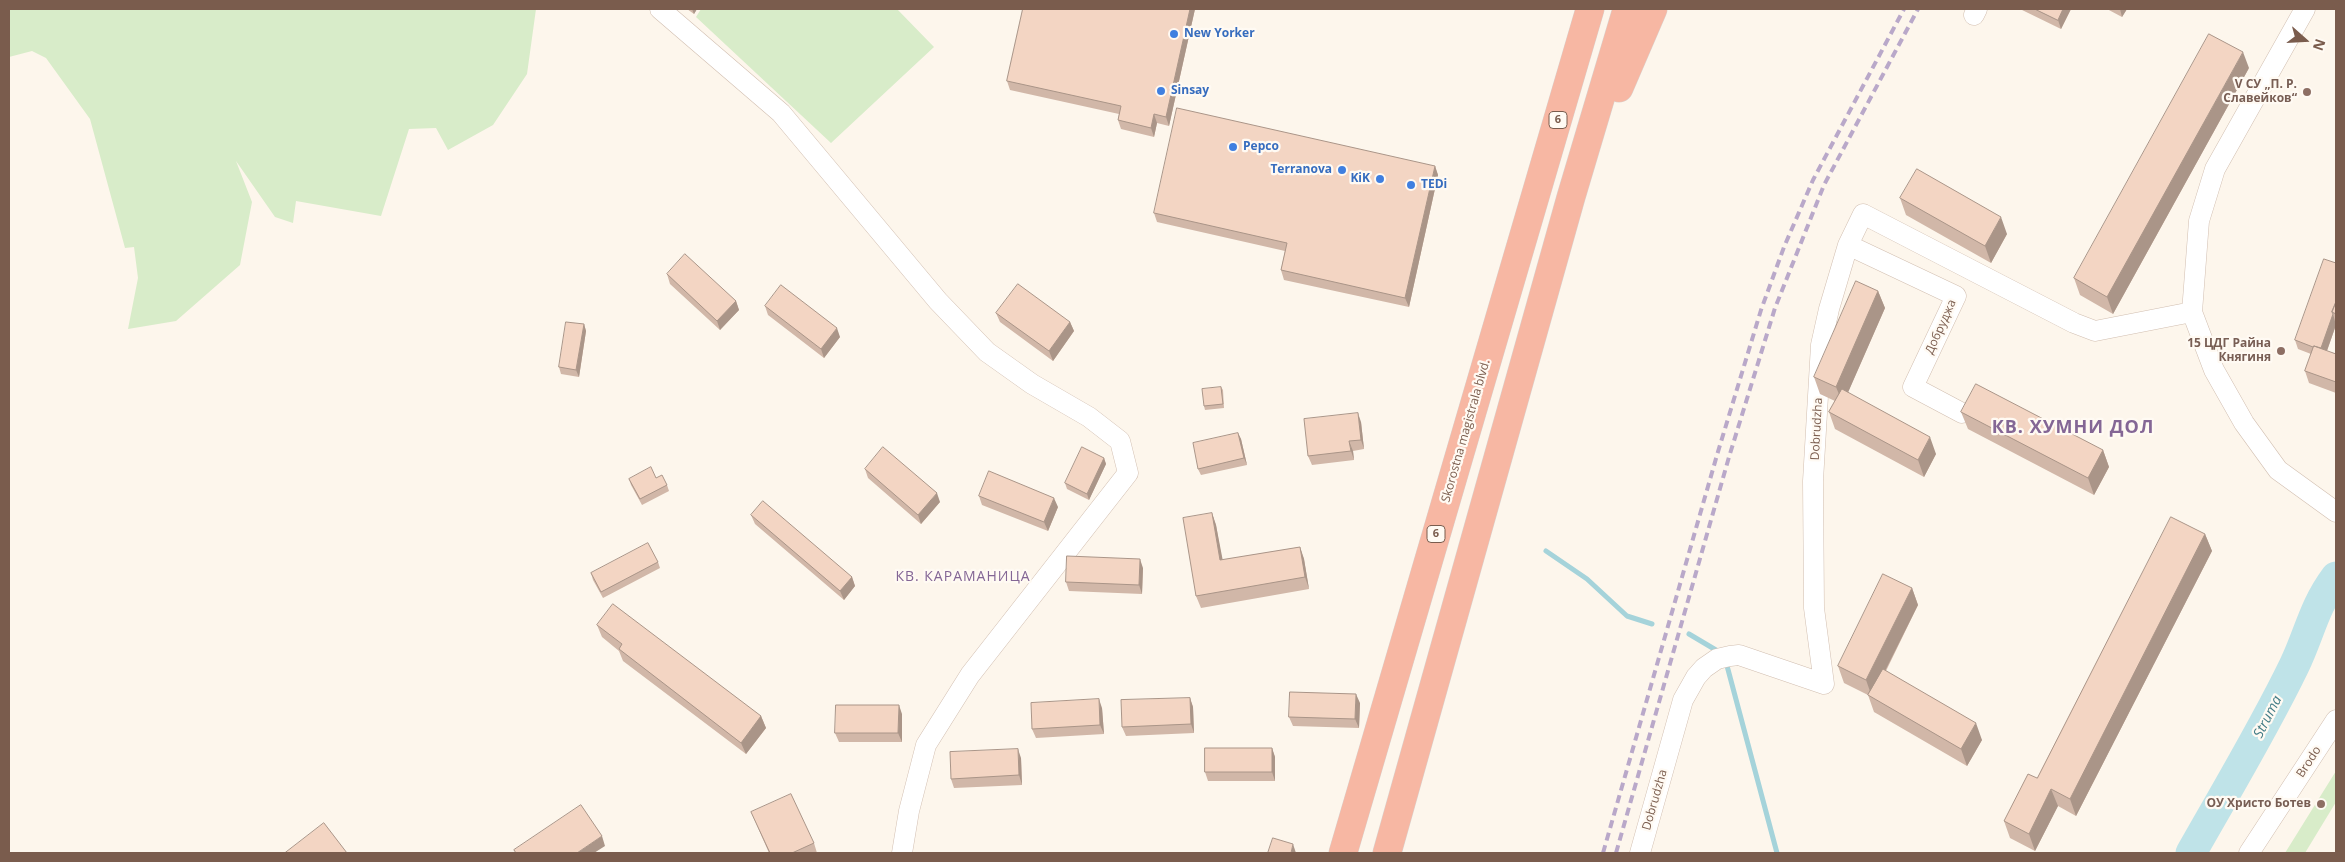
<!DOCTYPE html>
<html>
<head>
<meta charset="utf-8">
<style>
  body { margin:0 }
  #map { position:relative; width:2345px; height:862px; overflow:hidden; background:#fdf6ec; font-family:"Open Sans",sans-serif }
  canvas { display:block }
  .frame { position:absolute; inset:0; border:10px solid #7a5c4d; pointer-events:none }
  .north { position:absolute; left:2280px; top:15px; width:50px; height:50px; -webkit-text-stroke:4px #fffaf3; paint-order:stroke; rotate:109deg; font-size:14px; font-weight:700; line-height:20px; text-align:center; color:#7a5c4d }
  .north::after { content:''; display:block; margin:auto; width:18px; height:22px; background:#7a5c4d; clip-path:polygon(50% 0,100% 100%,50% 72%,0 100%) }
</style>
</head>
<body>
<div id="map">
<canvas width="2345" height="862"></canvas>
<div class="frame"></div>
<div class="north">N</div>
</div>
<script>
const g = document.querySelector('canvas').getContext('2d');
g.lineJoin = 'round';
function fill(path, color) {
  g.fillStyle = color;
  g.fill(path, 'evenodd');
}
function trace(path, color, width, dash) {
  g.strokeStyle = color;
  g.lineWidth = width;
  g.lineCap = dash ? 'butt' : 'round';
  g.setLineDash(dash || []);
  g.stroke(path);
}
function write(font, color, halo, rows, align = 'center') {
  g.font = font + ' "Open Sans",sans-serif';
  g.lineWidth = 4.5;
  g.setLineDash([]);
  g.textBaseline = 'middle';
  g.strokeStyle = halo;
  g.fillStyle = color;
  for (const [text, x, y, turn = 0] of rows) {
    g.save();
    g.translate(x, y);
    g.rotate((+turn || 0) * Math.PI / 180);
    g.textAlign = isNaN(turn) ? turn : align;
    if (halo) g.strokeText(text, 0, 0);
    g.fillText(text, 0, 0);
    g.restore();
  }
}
fill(new Path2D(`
  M 9,9 L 536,9 L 527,74 L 493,125 L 448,150 L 436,128 L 409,129 L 381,216 L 296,201 L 293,223 L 275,217 L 236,161 L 252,202 L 240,265 L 176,321 L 128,329 L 138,278 L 134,247 L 125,248 L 90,119 L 46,58 L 32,51 L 9,57 Z
  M 701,9 L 897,9 L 934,47 L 831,143 L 696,17 Z
  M 2336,771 L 2336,802 L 2305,853 L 2285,853 Z`), '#d8ecc9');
trace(new Path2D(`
  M 1546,551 L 1587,579 L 1627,616 L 1652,624
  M 1689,634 L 1721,653
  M 1726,662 L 1777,853`), '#a5d3da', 5);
trace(new Path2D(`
  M 2191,853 C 2226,791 2263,730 2294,666 C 2310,633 2313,608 2336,577`), '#bfe3e8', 31);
const minor = new Path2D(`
  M 660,9 L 781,113 L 938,301 L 987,352 L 1032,384 L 1089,417 L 1120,441 L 1128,473 L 970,675 L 926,745 L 909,811 L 902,853
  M 2305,9 L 2215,169 L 2199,221 L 2192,312 L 2214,370 L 2244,423 L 2278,470 L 2336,512
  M 1974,15 L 1977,9
  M 1848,245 L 1956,296 L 1913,387 L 1962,413
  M 1640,853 L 1683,700 L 1696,677 L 1704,668 L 1717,659 L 1730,656 L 1739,655 L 1824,684 L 1814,608 L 1813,481 L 1821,345 L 1829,309 L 1848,245 L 1863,214 L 2074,323 L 2095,331 L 2192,312
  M 2249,853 L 2336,720`);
const highway = new Path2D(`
  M 1619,88 L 1653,9
  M 1343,853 L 1590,9
  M 1387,853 L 1571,197 L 1627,9`);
trace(minor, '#d1beb0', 21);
trace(highway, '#dad1cd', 29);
trace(minor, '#fff', 20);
trace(highway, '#f7b7a3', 28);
trace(new Path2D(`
  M 1603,853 L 1717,455 L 1761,310 L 1784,247 L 1813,180 L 1904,9
  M 1616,853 L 1729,457 L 1775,308 L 1824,185 L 1918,9`), '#b9a8c9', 4, [8, 5]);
fill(new Path2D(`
  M 687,9 L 697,9 L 694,14 Z
  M 1023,9 L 1195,9 L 1169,126 L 1157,123 L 1154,137 L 1121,129 L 1118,120 L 1119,114 L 1010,90 L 1007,81 Z
  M 2020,9 L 2071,9 L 2061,29 Z
  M 2107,9 L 2127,9 L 2122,17 Z
  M 2249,68 L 2113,314 L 2080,295 L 2074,278 Z
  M 1435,166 L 1438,175 L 1409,307 L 1284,280 L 1281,270 L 1285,251 L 1157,222 L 1154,213 Z
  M 1900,198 L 2007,234 L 1991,263 L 1906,215 Z
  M 2336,263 L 2336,325 L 2327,351 L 2336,354 L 2336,393 L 2309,383 L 2305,371 L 2311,354 L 2298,349 L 2295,340 Z
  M 667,274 L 736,301 L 739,310 L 720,330 L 670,284 Z
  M 1878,291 L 1885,308 L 1848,392 L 1936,454 L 1924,477 L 1835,429 L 1829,412 L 1835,401 L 1820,394 L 1814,377 Z
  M 765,306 L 840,337 L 824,358 L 768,315 Z
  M 996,313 L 1070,322 L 1074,331 L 1053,361 L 1000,322 Z
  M 584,324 L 586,331 L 579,377 L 561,374 L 559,367 Z
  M 1221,387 L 1223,390 L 1224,408 L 1205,410 L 1204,406 Z
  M 1961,412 L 2103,450 L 2109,467 L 2094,495 L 1968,429 Z
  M 1361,422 L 1364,449 L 1353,451 L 1354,460 L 1312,465 L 1308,456 Z
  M 1238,433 L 1241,439 L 1247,465 L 1201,475 L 1198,469 Z
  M 1104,458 L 1106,464 L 1089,500 L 1067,489 L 1065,483 Z
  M 865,469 L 940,502 L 921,524 L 868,478 Z
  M 656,478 L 667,485 L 669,491 L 642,505 L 631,485 L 629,479 Z
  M 979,496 L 1058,507 L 1048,531 L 982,505 Z
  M 1212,513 L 1216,525 L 1222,560 L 1300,547 L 1304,559 L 1309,589 L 1201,608 L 1196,596 Z
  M 751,515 L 852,577 L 855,586 L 844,600 L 755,524 Z
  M 2205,534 L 2212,551 L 2076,816 L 2058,806 L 2035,851 L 2010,838 L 2004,821 L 2037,778 Z
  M 658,562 L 660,568 L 603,598 L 593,580 L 591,573 Z
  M 1143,568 L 1142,594 L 1069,591 L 1066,582 Z
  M 1912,588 L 1918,605 L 1886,671 L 1982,740 L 1967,766 L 1874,712 L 1868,695 L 1844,683 L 1838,666 Z
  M 597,625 L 761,716 L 766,728 L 746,754 L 623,661 L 619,651 L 602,637 Z
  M 1190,698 L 1193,707 L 1194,733 L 1126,736 L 1122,727 Z
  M 1360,703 L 1359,728 L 1293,726 L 1289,717 Z
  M 1102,708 L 1104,734 L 1036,738 L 1032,729 Z
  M 902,714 L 902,742 L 839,742 L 835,733 Z
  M 1272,748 L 1275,757 L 1275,781 L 1208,781 L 1205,772 Z
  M 1021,758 L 1022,785 L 954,788 L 951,779 Z
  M 751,812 L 814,843 L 817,853 L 769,853 Z`), '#d1b7a8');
fill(new Path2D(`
  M 692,9 L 697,9 L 694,14 Z
  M 1190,9 L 1195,9 L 1169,126 L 1166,117 Z
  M 2063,9 L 2071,9 L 2061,29 L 2058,20 Z
  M 2120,9 L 2127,9 L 2122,17 Z
  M 2243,52 L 2249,68 L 2113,314 L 2107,297 Z
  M 1154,114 L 1157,123 L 1154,137 L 1151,128 Z
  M 1435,166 L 1438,175 L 1409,307 L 1405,298 Z
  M 2001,217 L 2007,234 L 1991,263 L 1985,246 Z
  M 1878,291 L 1885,308 L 1843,404 L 1836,387 Z
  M 736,301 L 739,310 L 720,330 L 717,321 Z
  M 2333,314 L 2336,325 L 2324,359 L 2320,350 Z
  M 1070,322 L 1074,331 L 1053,361 L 1049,351 Z
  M 584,324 L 586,331 L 579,377 L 576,370 Z
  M 837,328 L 840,337 L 824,358 L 821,349 Z
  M 1358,413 L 1361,422 L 1364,449 L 1361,440 Z
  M 1238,433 L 1241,439 L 1247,465 L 1244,458 Z
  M 1930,437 L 1936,454 L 1924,477 L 1918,460 Z
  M 1349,441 L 1353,451 L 1354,460 L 1351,451 Z
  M 2103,450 L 2109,467 L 2094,495 L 2088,478 Z
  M 1104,458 L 1106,464 L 1089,500 L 1087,494 Z
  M 937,493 L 940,502 L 921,524 L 918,515 Z
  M 1054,498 L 1058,507 L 1048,531 L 1044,522 Z
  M 1212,513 L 1216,525 L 1225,572 L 1220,560 Z
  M 2205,534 L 2212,551 L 2076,816 L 2070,799 Z
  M 1300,547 L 1304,559 L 1309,589 L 1305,577 Z
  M 1140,559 L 1143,568 L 1142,594 L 1139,585 Z
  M 852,577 L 855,586 L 844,600 L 840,591 Z
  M 1912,588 L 1918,605 L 1872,697 L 1866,680 Z
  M 1356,694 L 1360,703 L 1359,728 L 1355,719 Z
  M 1190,698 L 1193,707 L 1194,733 L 1191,724 Z
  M 1099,699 L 1102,708 L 1104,734 L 1100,725 Z
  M 899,705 L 902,714 L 902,742 L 898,733 Z
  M 761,716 L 766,728 L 746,754 L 741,743 Z
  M 1976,723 L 1982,740 L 1967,766 L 1961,749 Z
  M 1272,748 L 1275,757 L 1275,781 L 1272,772 Z
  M 1018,749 L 1021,758 L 1022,785 L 1019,775 Z
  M 2051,789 L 2058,806 L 2035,851 L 2029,834 Z
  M 602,836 L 605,846 L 594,853 L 577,853 Z
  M 1293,844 L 1296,853 L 1291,853 Z`), '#aa9588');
const building = new Path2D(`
  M 1023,9 L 1190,9 L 1166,117 L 1154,114 L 1151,128 L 1118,120 L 1121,106 L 1007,81 Z
  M 2035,9 L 2063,9 L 2058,20 Z
  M 2209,34 L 2243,52 L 2107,297 L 2074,278 Z
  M 1177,108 L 1435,166 L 1405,298 L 1281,270 L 1287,243 L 1154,213 Z
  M 1917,169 L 2001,217 L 1985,246 L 1900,198 Z
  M 685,254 L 736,301 L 717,321 L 667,274 Z
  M 2324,259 L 2336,263 L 2336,302 L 2332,312 L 2333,314 L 2321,348 L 2314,346 L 2313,347 L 2295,340 Z
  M 1856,281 L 1878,291 L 1836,387 L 1814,377 Z
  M 1018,284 L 1070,322 L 1049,351 L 996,313 Z
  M 781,285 L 837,328 L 821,349 L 765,306 Z
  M 2336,302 L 2336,314 L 2332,312 Z
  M 566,322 L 584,324 L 576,370 L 559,367 Z
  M 2314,346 L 2336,354 L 2336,382 L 2305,371 Z
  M 1976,384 L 2103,450 L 2088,478 L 1961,412 Z
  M 1221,387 L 1223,404 L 1204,406 L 1202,389 Z
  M 1842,389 L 1930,437 L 1918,460 L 1829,412 Z
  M 1358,413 L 1361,440 L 1349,441 L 1351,451 L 1308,456 L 1304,419 Z
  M 1238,433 L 1244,458 L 1198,469 L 1193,443 Z
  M 883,447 L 937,493 L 918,515 L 865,469 Z
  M 1082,447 L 1104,458 L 1087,494 L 1065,483 Z
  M 651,467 L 656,478 L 662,475 L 667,485 L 640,499 L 629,479 Z
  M 989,471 L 1054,498 L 1044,522 L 979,496 Z
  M 763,501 L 852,577 L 840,591 L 751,515 Z
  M 1212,513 L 1220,560 L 1300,547 L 1305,577 L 1196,596 L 1183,518 Z
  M 2171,517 L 2205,534 L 2070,799 L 2051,789 L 2029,834 L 2004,821 L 2028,774 L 2037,778 Z
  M 648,543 L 658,562 L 601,592 L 591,573 Z
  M 1067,556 L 1140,559 L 1139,585 L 1066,582 Z
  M 1883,574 L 1912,588 L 1866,680 L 1838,666 Z
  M 613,604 L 761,716 L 741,743 L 619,649 L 622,644 L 597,625 Z
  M 1883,669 L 1976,723 L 1961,749 L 1868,695 Z
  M 1290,692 L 1356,694 L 1355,719 L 1289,717 Z
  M 1190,698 L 1191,724 L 1122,727 L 1121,700 Z
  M 1099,699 L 1100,725 L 1032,729 L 1031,703 Z
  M 836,705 L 899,705 L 898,733 L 835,733 Z
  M 1205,748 L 1272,748 L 1272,772 L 1205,772 Z
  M 1018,749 L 1019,775 L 951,779 L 950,752 Z
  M 791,794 L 814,843 L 792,853 L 770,853 L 751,812 Z
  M 581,805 L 602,836 L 577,853 L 516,853 L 514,850 Z
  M 324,823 L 347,853 L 285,853 Z
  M 1273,838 L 1293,844 L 1291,853 L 1268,853 Z`);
fill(building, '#f3d5c3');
trace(building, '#aa9588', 1);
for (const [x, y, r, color] of [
  [1174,34,5,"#3f7fe0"],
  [1161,91,5,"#3f7fe0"],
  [2307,92,5,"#8d6e63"],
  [1233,147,5,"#3f7fe0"],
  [1342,170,5,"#3f7fe0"],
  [1380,179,5,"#3f7fe0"],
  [1411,185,5,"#3f7fe0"],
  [2281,351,5,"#8d6e63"],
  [2321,804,5,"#8d6e63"]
]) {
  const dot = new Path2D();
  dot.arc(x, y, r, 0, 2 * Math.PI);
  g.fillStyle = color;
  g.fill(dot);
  trace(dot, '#fffaf3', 2);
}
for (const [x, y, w] of [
  [1558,120,18],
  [1436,534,18]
]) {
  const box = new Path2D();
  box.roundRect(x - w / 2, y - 8.5, w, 17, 4);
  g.fillStyle = '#fffaf3';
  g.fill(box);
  trace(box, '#7a5c4d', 1);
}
write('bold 11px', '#7a5c4d', null, [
  ["6",1558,120],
  ["6",1436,534]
]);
write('bold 12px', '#366cbe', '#fffaf3', [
  ["New Yorker",1184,34],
  ["Sinsay",1171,91],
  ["Pepco",1243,147],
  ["Terranova",1332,170,"right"],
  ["KiK",1370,179,"right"],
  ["TEDi",1421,185]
], 'left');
write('bold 12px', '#785e54', '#fffaf3', [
  ["V СУ „П. Р.",2297,85],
  ["Славейков“",2297,99],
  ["15 ЦДГ Райна",2271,344],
  ["Княгиня",2271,358],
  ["ОУ Христо Ботев",2311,804]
], 'right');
write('12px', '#7a5c4d', '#fffaf3', [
  ["Добруджа",1941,327,-66],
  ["Dobrudzha",1817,429,-87],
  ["Skorostna magistrala blvd.",1466,431,-74],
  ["Brodo",2309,762,-57],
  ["Dobrudzha",1655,800,-74]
]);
g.letterSpacing = '1px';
write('14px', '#846695', '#fffaf3', [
  ["КВ. КАРАМАНИЦА",963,577]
]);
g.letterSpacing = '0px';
write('italic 14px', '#437c86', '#fffaf3', [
  ["Struma",2268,717,-63]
]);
g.letterSpacing = '1px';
write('bold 18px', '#846695', '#fffaf3', [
  ["КВ. ХУМНИ ДОЛ",2073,428]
]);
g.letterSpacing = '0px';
</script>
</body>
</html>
